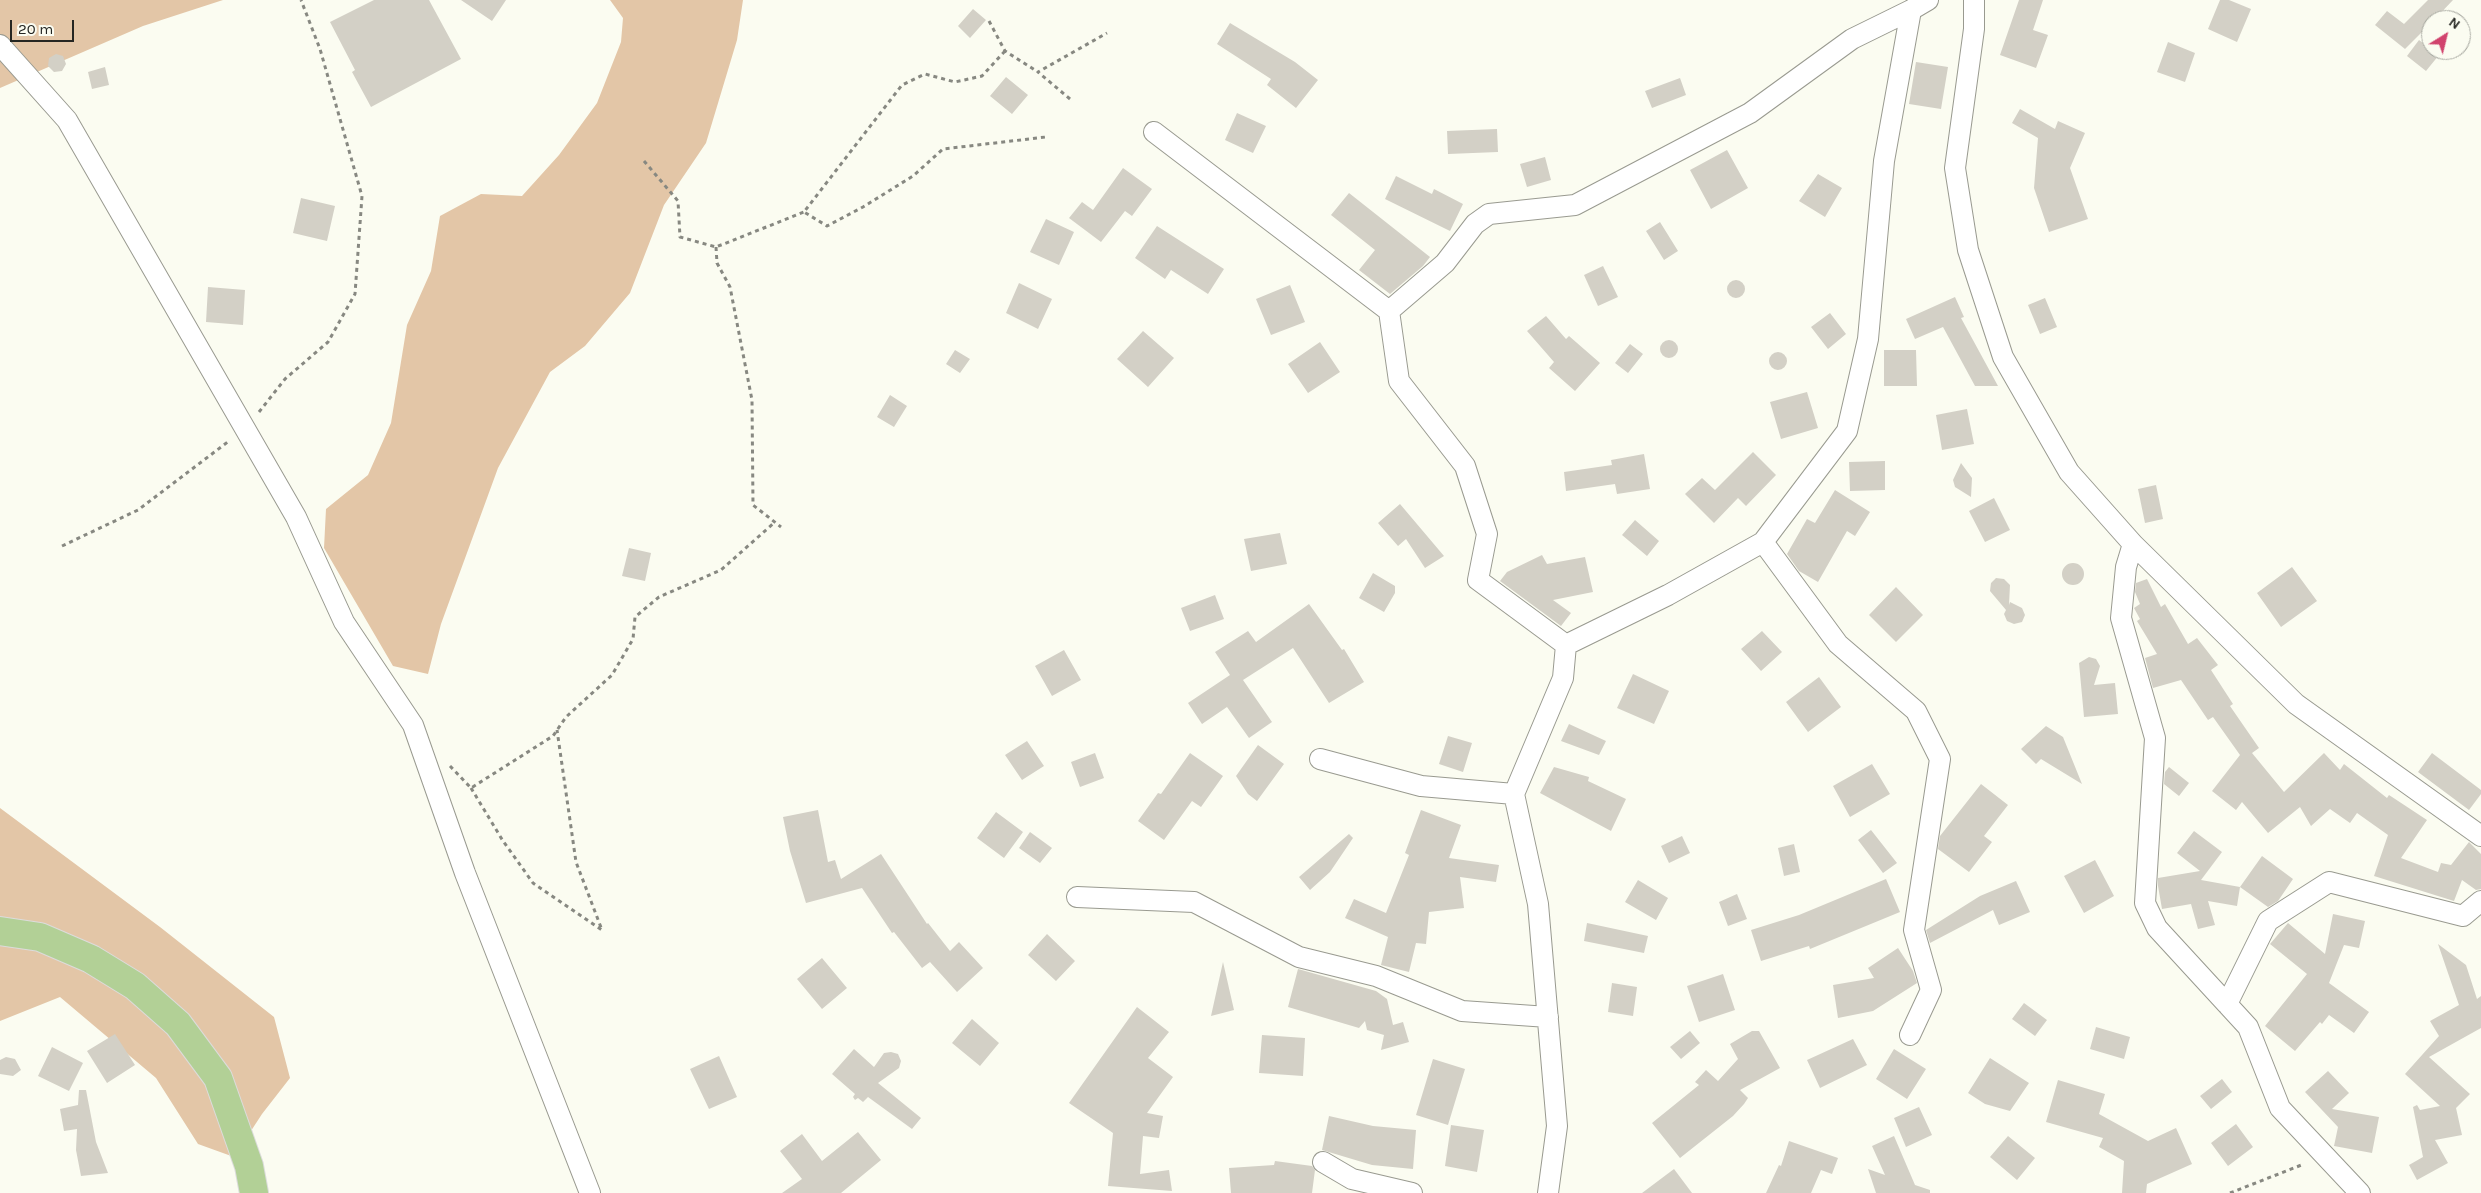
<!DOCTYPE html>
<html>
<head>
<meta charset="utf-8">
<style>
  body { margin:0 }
  #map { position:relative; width:2481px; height:1193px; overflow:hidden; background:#fbfcf1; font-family:Karla,sans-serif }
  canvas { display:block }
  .north { position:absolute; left:2421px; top:10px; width:50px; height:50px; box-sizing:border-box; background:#fbfcf1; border:1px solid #a5a69e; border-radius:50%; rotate:36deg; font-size:14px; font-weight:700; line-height:20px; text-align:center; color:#252622 }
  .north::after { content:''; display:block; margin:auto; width:18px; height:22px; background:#d1436d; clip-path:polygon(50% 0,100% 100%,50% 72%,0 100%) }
  .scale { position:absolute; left:10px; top:20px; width:64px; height:22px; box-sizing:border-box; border:2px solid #252622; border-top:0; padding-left:6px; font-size:15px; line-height:18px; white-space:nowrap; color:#252622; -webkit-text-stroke:4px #fbfcf1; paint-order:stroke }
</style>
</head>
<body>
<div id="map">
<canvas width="2481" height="1193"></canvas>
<div class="north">N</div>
<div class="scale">20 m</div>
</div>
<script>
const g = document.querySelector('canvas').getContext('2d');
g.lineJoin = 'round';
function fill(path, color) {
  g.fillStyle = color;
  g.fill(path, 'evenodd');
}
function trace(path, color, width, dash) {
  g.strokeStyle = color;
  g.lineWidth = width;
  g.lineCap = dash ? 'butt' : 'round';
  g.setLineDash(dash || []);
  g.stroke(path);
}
fill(new Path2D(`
  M 0,0 L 223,0 L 143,26 L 0,88 Z
  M 610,0 L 743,0 L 737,40 L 706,143 L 664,205 L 630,293 L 585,346 L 550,372 L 498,468 L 441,624 L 428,674 L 393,666 L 324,548 L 326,509 L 368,475 L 391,423 L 407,325 L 431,271 L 440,216 L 481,194 L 522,196 L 559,155 L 597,103 L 621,42 L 623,18 Z
  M 0,808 L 160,927 L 274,1017 L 290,1078 L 262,1114 L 234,1157 L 198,1144 L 156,1078 L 60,997 L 0,1021 Z`), '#e3c6a7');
fill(new Path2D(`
  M 374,0 L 429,0 L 461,59 L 371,107 L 352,72 L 355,70 L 330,22 Z
  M 461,0 L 506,0 L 492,21 Z
  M 2019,0 L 2043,0 L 2033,30 L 2048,35 L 2036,68 L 2000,55 Z
  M 2220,0 L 2229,0 L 2251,9 L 2237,42 L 2208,29 Z
  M 2428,0 L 2453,0 L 2434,20 L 2431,20 L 2431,23 L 2405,49 L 2375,25 L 2387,11 L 2404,24 Z
  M 973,9 L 986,20 L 970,38 L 958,26 Z
  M 1230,23 L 1295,62 L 1318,80 L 1296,108 L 1267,85 L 1271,79 L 1217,44 Z
  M 2419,40 L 2439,55 L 2426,71 L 2407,56 Z
  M 2168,42 L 2195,53 L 2185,82 L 2157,72 Z
  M 56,54 L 63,56 L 66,64 L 62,71 L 54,72 L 48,66 L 49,58 Z
  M 1916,62 L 1948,67 L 1941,109 L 1909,104 Z
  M 105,67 L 109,85 L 92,89 L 88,72 Z
  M 1006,77 L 1028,95 L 1012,114 L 990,96 Z
  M 1680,78 L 1686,95 L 1652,108 L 1645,91 Z
  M 2020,109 L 2055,129 L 2058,121 L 2085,133 L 2070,168 L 2088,219 L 2049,232 L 2034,188 L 2038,138 L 2012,123 Z
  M 1237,113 L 1266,126 L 1253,153 L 1225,140 Z
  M 1497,129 L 1498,152 L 1448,154 L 1447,131 Z
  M 1727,150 L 1748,188 L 1711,209 L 1690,170 Z
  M 1545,157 L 1551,180 L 1527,187 L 1520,164 Z
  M 1123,168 L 1152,189 L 1132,216 L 1125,211 L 1101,242 L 1069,218 L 1082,202 L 1093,210 Z
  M 1818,174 L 1842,188 L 1825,217 L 1799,201 Z
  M 1396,176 L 1432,194 L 1434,189 L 1463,204 L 1450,231 L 1385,199 Z
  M 1349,193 L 1430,257 L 1423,266 L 1390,294 L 1359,270 L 1375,250 L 1331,215 Z
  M 301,198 L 335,206 L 327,241 L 293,233 Z
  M 1046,219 L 1074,232 L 1059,265 L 1030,252 Z
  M 1660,222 L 1678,251 L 1664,260 L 1646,231 Z
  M 1157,226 L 1224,269 L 1208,294 L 1171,270 L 1165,279 L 1135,258 Z
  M 1603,266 L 1618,297 L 1598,306 L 1584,275 Z
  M1727 289a9 9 0 1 1 18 0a9 9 0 1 1-18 0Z
  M 1019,283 L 1052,299 L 1038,329 L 1006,313 Z
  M 1290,285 L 1305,322 L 1271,335 L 1256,299 Z
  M 208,287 L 245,290 L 243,325 L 206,322 Z
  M 1955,297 L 1964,317 L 1961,318 L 1998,386 L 1975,386 L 1943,327 L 1915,339 L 1906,319 Z
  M 2045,298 L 2057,327 L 2040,334 L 2028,305 Z
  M 1830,313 L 1846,334 L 1828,349 L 1811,327 Z
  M 1546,316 L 1566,339 L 1569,336 L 1600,363 L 1575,391 L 1549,368 L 1554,362 L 1527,331 Z
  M 1143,331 L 1174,358 L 1148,387 L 1117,359 Z
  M1660 349a9 9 0 1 1 18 0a9 9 0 1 1-18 0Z
  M 1320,342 L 1340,372 L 1308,393 L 1288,364 Z
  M 1630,344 L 1643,354 L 1628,373 L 1615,363 Z
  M 955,350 L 970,359 L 960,373 L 946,364 Z
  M 1884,350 L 1916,350 L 1917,386 L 1884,386 Z
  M1769 361a9 9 0 1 1 18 0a9 9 0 1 1-18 0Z
  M 1807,392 L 1818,428 L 1781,439 L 1770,402 Z
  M 890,395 L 907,406 L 894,427 L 877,417 Z
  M 1967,409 L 1974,444 L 1942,450 L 1936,415 Z
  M 1753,452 L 1776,475 L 1746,506 L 1738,498 L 1714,523 L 1685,494 L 1702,478 L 1715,490 Z
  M 1644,454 L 1650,489 L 1617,494 L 1615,484 L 1566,491 L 1564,472 L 1612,465 L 1611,460 Z
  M 1885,461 L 1885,490 L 1850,491 L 1849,462 Z
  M 1961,463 L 1972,478 L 1971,497 L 1955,487 L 1953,480 Z
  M 2156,485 L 2163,519 L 2145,523 L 2138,489 Z
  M 1835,490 L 1870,512 L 1855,536 L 1847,531 L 1818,582 L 1799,571 L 1787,554 L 1807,519 L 1815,523 Z
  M 1994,498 L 2010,530 L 1985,542 L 1969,511 Z
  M 1400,504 L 1444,556 L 1425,568 L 1406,539 L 1398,546 L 1378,523 Z
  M 1635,520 L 1659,541 L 1647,556 L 1622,535 Z
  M 1280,533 L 1287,564 L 1251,571 L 1244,539 Z
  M 629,548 L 651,553 L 645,581 L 622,576 Z
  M 1542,555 L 1547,564 L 1585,557 L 1593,592 L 1553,600 L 1571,613 L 1561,626 L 1500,581 L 1507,572 Z
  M2062 574a11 11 0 1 1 22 0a11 11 0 1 1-22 0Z
  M 2292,567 L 2317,601 L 2281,627 L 2257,593 Z
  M 1373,573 L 1395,586 L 1395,593 L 1384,612 L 1359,598 Z
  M 1996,578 L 2004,579 L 2010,585 L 2009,605 L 2010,602 L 2022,608 L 2025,615 L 2022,622 L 2014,624 L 2007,621 L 2004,614 L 2006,610 L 1990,591 L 1991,583 Z
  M 2147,579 L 2161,607 L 2165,604 L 2188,644 L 2197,638 L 2218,665 L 2211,670 L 2233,704 L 2230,706 L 2259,748 L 2252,753 L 2284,792 L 2324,753 L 2340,770 L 2344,764 L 2387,798 L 2389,795 L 2427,820 L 2401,858 L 2438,872 L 2441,863 L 2451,865 L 2469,842 L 2481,854 L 2481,889 L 2476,890 L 2462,880 L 2454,901 L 2374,876 L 2388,835 L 2357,813 L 2350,823 L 2330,809 L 2311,826 L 2300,807 L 2268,833 L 2242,802 L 2236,810 L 2212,791 L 2240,755 L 2213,717 L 2208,720 L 2181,680 L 2153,688 L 2145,658 L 2157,654 L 2137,621 L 2140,619 L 2134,608 L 2140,604 L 2135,592 L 2136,583 Z
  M 1896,587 L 1923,615 L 1896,642 L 1869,615 Z
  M 1215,595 L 1224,619 L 1190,631 L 1181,608 Z
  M 1309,604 L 1342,650 L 1344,649 L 1364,682 L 1329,703 L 1293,648 L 1243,680 L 1272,722 L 1249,738 L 1227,707 L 1202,724 L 1188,703 L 1230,675 L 1215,652 L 1248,631 L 1256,642 Z
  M 1762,631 L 1782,652 L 1761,671 L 1741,649 Z
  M 1064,650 L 1081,680 L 1052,696 L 1035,666 Z
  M 2089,657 L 2096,659 L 2100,666 L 2094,685 L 2115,683 L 2118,714 L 2084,717 L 2079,663 Z
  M 1633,674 L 1669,691 L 1654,724 L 1617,708 Z
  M 1819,677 L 1841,707 L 1808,732 L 1786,702 Z
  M 1569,724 L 1606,741 L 1599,755 L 1561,741 Z
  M 2046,726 L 2063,737 L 2082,784 L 2041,759 L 2036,764 L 2021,749 Z
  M 1448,736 L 1472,743 L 1463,772 L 1439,764 Z
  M 1027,741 L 1044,766 L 1022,780 L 1005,755 Z
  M 1258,745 L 1284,764 L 1257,801 L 1248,794 L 1236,776 Z
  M 1095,753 L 1104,778 L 1080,787 L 1071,762 Z
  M 1190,753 L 1223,776 L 1201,807 L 1192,801 L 1164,840 L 1138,821 L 1158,793 L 1161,794 Z
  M 2432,753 L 2481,790 L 2481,794 L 2469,810 L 2418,772 Z
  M 1872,764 L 1890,794 L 1850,817 L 1833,786 Z
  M 1554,767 L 1589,777 L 1588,781 L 1626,799 L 1611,831 L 1540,793 Z
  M 2169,767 L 2189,783 L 2179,796 L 2164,784 L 2165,772 Z
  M 1981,784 L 2008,805 L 1984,836 L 1992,842 L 1969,872 L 1938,849 L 1940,836 Z
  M 818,810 L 828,862 L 835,860 L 841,879 L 881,854 L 927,924 L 928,923 L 950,951 L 959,942 L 983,968 L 957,992 L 930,962 L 922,968 L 894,932 L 892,933 L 862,888 L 806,903 L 790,851 L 783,817 Z
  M 1421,810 L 1461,825 L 1449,858 L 1499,865 L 1496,882 L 1460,877 L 1464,908 L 1429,912 L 1426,944 L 1416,943 L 1409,972 L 1381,965 L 1388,937 L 1345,918 L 1354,899 L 1386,913 L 1409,855 L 1405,853 Z
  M 996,812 L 1023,832 L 1004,858 L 977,838 Z
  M 1871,830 L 1897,863 L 1883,873 L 1858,840 Z
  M 2194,831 L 2222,852 L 2201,880 L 2240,887 L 2237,906 L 2208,901 L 2215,925 L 2198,929 L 2191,904 L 2162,909 L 2158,886 L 2158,878 L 2200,871 L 2177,853 Z
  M 1030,832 L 1052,848 L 1040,863 L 1019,848 Z
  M 1349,834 L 1353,838 L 1330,872 L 1310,890 L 1299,877 Z
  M 1682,836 L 1690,853 L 1669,863 L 1661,846 Z
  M 1794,844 L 1800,872 L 1784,876 L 1778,848 Z
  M 2262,856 L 2293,879 L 2278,901 L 2268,907 L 2240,887 Z
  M 2095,860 L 2114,896 L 2084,913 L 2064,876 Z
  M 1886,879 L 1900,912 L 1810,949 L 1809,946 L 1761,961 L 1751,930 L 1799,915 Z
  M 1638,880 L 1668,898 L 1656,920 L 1625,902 Z
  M 2016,881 L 2030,912 L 1999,925 L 1993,910 L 1930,943 L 1926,930 L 1980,896 Z
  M 1737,894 L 1747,919 L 1728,926 L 1719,902 Z
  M 2333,914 L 2365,921 L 2359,948 L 2344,945 L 2329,983 L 2369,1012 L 2354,1033 L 2329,1015 L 2322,1024 L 2320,1022 L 2295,1051 L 2265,1026 L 2307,974 L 2270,944 L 2288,923 L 2325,954 Z
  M 1587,923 L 1648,936 L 1644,953 L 1584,941 Z
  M 1047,934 L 1075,961 L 1056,981 L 1028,955 Z
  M 2438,944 L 2466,965 L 2477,999 L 2481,996 L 2481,1028 L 2429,1057 L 2470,1094 L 2456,1108 L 2462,1135 L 2435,1140 L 2448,1163 L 2417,1180 L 2409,1165 L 2423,1157 L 2413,1107 L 2417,1105 L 2420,1110 L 2440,1106 L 2405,1074 L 2439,1036 L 2430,1021 L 2459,1005 Z
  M 1898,948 L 1913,971 L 1917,983 L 1873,1011 L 1838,1018 L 1833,985 L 1874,978 L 1868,968 Z
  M 822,958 L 847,988 L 822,1009 L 797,979 Z
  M 1223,962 L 1234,1010 L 1211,1016 Z
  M 1298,969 L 1376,991 L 1387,999 L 1393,1025 L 1403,1022 L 1409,1042 L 1381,1050 L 1384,1035 L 1367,1030 L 1365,1021 L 1359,1028 L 1288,1007 Z
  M 1723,974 L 1735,1010 L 1699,1022 L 1687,986 Z
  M 1612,983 L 1637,987 L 1633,1016 L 1608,1012 Z
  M 2024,1003 L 2047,1020 L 2035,1036 L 2012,1019 Z
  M 1137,1007 L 1169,1032 L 1148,1058 L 1173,1077 L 1147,1113 L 1163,1116 L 1159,1138 L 1143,1136 L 1140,1174 L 1169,1170 L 1172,1191 L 1108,1186 L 1113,1133 L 1069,1103 Z
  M 972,1019 L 999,1043 L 980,1066 L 952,1043 Z
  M 2096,1027 L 2130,1037 L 2124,1059 L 2090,1049 Z
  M 1690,1031 L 1700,1043 L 1681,1059 L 1670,1047 Z
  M 1752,1031 L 1759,1031 L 1780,1068 L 1740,1090 L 1748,1098 L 1744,1104 L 1733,1116 L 1680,1158 L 1652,1123 L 1699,1085 L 1695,1082 L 1706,1070 L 1718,1081 L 1738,1059 L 1730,1044 Z
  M 115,1034 L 135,1065 L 107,1083 L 87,1051 Z
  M 1262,1035 L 1305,1038 L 1303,1076 L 1259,1073 Z
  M 1853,1039 L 1867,1065 L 1820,1088 L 1807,1060 Z
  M 52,1047 L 83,1063 L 69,1091 L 38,1076 Z
  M 854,1049 L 874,1067 L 884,1053 L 891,1052 L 898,1054 L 901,1061 L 899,1068 L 878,1083 L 921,1118 L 912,1129 L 868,1097 L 863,1102 L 858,1098 L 855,1100 L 853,1097 L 855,1094 L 832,1074 Z
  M 1894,1049 L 1926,1069 L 1907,1099 L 1876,1079 Z
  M 719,1056 L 737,1097 L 709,1109 L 690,1069 Z
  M 6,1057 L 15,1059 L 21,1070 L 13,1076 L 0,1074 L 0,1060 Z
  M 1990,1058 L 2029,1083 L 2010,1111 L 1985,1104 L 1968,1093 Z
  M 1433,1059 L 1465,1069 L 1448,1125 L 1416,1115 Z
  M 2328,1071 L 2349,1093 L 2332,1109 L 2379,1117 L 2372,1153 L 2334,1146 L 2338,1127 L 2305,1092 Z
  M 2222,1079 L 2232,1092 L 2211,1109 L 2200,1096 Z
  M 2058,1080 L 2105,1094 L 2099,1114 L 2148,1141 L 2176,1128 L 2192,1164 L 2147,1184 L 2146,1193 L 2122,1193 L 2124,1161 L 2099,1147 L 2103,1138 L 2046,1122 Z
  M 79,1090 L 86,1090 L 96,1142 L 108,1173 L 81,1176 L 76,1150 L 77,1129 L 64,1131 L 60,1109 L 78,1105 Z
  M 1919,1107 L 1932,1135 L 1906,1147 L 1894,1118 Z
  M 1329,1116 L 1373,1126 L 1416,1130 L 1413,1169 L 1372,1165 L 1322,1150 Z
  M 2236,1124 L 2253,1147 L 2228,1166 L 2211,1143 Z
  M 1451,1125 L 1484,1130 L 1477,1172 L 1445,1166 Z
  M 858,1132 L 881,1160 L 841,1193 L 782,1193 L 802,1179 L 780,1151 L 802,1134 L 822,1161 Z
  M 1894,1136 L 1915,1185 L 1930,1190 L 1930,1193 L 1876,1193 L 1868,1169 L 1885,1175 L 1872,1146 Z
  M 2008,1136 L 2035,1158 L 2017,1180 L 1990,1157 Z
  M 1789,1141 L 1838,1158 L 1832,1174 L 1821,1170 L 1811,1193 L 1766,1193 L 1779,1165 L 1781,1166 Z
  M 1275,1161 L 1312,1166 L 1315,1170 L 1312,1193 L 1231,1193 L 1229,1168 L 1274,1165 Z
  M 1674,1169 L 1692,1193 L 1642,1193 Z`), '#d3d0c6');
const minor = new Path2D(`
  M 1974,0 L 1974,29 L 1955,168 L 1968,250 L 2003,357 L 2069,472 L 2133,544 L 2296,704 L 2481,836
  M 0,45 L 67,120 L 296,517 L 344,622 L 413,725 L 465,873 L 590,1193
  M 1154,132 L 1389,311
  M 1763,542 L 1838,644 L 1916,711 L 1940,759 L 1914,930 L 1931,990 L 1910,1035
  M 2133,544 L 2126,567 L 2121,618 L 2155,738 L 2145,903 L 2157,928 L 2248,1027 L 2280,1108 L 2360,1193
  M 1566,645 L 1478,580 L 1487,534 L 1465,466 L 1399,381 L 1389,311 L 1445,263 L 1475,224 L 1489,214 L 1575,205 L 1750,113 L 1852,39 L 1911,10
  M 1320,759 L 1421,786 L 1514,794
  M 1077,897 L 1194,902 L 1299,957 L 1376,976 L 1462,1011 L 1548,1017
  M 2227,1004 L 2268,921 L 2329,882 L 2463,916 L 2481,901
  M 1323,1162 L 1352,1179 L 1412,1193
  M 1548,1193 L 1557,1126 L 1538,904 L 1514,794 L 1563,678 L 1566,645 L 1668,595 L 1763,542 L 1847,431 L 1868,339 L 1884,161 L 1911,10 L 1928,0`);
const trunk = new Path2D(`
  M 0,931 L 40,937 L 91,959 L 135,986 L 178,1024 L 218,1078 L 249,1166 L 254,1193`);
trace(minor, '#999a90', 22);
trace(trunk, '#dcdcdc', 30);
trace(new Path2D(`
  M 989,21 L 1005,51 L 1038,72
  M 1005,51 L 982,76 L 955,82 L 925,74 L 902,85 L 804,212 L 827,226 L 863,207 L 913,176 L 943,149 L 1046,137
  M 1070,99 L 1038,72 L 1107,33
  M 644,161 L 678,201 L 680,237 L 716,247 L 804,212
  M 716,247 L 717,263 L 730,287 L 752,400 L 753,505 L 781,527
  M 259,412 L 285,379 L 328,342 L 355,294 L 362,196 L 320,49 L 301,0
  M 62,546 L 138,510 L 229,441
  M 450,766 L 471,788 L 553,736 L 566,717 L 612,675 L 633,639 L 635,617 L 659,597 L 721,570 L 775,522
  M 471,788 L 503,841 L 533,883 L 602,930 L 576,862 L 557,730
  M 2230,1193 L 2304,1164`), '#878881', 3, [4, 4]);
trace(minor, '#fff', 20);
trace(trunk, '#b2d096', 28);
</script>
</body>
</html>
